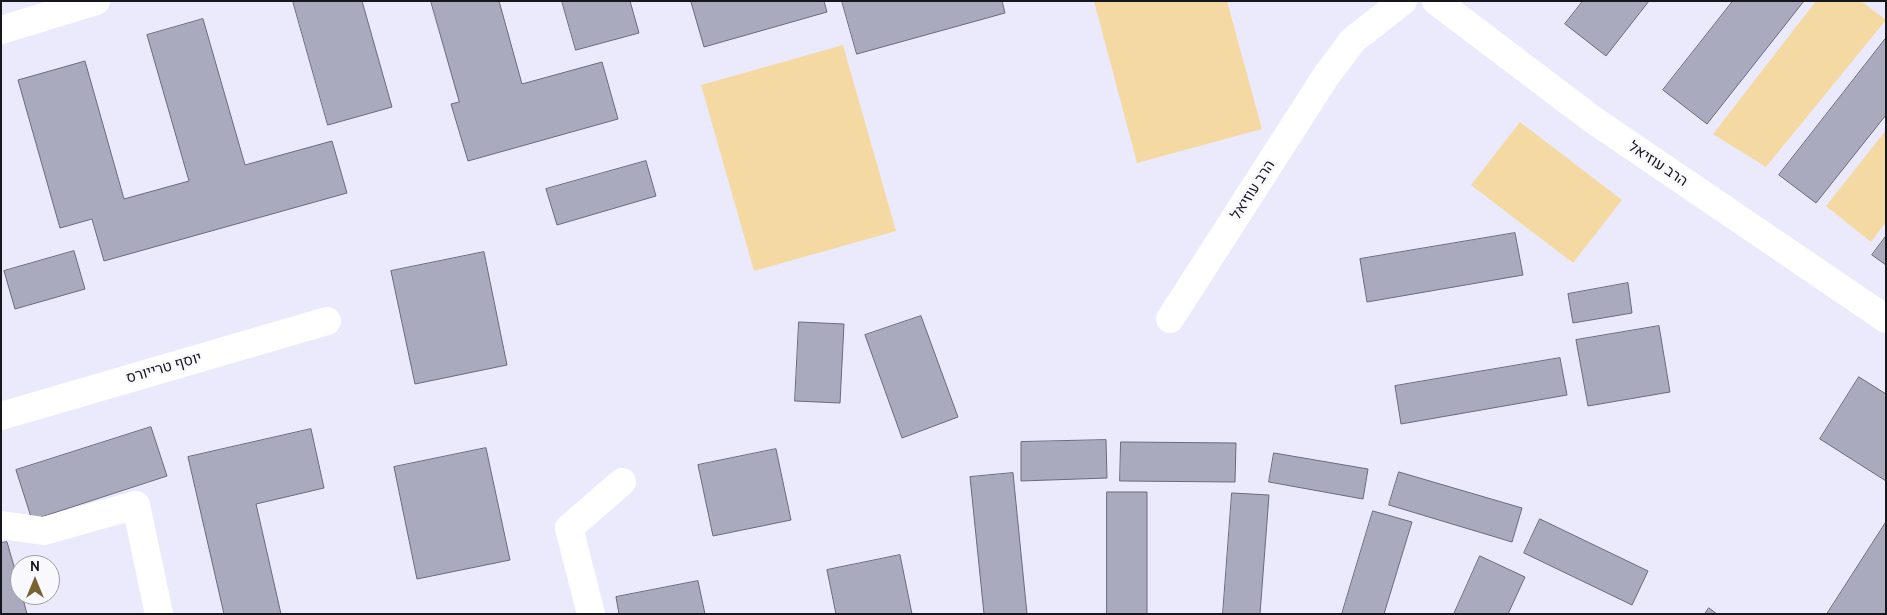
<!DOCTYPE html>
<html>
<head>
<meta charset="utf-8">
<style>
  body { margin:0 }
  #map { position:relative; width:1887px; height:615px; overflow:hidden; background:#eaeafc; font-family:Cabin,sans-serif }
  canvas { display:block }
  .frame { position:absolute; inset:0; border:2px solid #16161d; pointer-events:none }
  .north { position:absolute; left:10px; top:555px; width:50px; height:50px; box-sizing:border-box; background:#f8f8fd; border:1px solid #9e9ea3; border-radius:50%; rotate:0deg; font-size:14px; font-weight:700; line-height:20px; text-align:center; color:#16161d }
  .north::after { content:''; display:block; margin:auto; width:18px; height:22px; background:#786332; clip-path:polygon(50% 0,100% 100%,50% 72%,0 100%) }
</style>
</head>
<body>
<div id="map">
<canvas width="1887" height="615"></canvas>
<div class="frame"></div>
<div class="north">N</div>
</div>
<script>
const g = document.querySelector('canvas').getContext('2d');
g.lineJoin = 'round';
function fill(path, color) {
  g.fillStyle = color;
  g.fill(path, 'evenodd');
}
function trace(path, color, width, dash) {
  g.strokeStyle = color;
  g.lineWidth = width;
  g.lineCap = dash ? 'butt' : 'round';
  g.setLineDash(dash || []);
  g.stroke(path);
}
function write(font, color, halo, rows, align = 'center') {
  g.font = font + ' Cabin,Heebo,sans-serif';
  g.lineWidth = 5;
  g.setLineDash([]);
  g.textBaseline = 'middle';
  g.strokeStyle = halo;
  g.fillStyle = color;
  for (const [text, x, y, turn = 0] of rows) {
    g.save();
    g.translate(x, y);
    g.rotate((+turn || 0) * Math.PI / 180);
    g.textAlign = isNaN(turn) ? turn : align;
    if (halo) g.strokeText(text, 0, 0);
    g.fillText(text, 0, 0);
    g.restore();
  }
}
fill(new Path2D(`
  M 1094,1 L 1227,1 L 1262,129 L 1137,163 Z
  M 1816,1 L 1861,1 L 1886,20 L 1766,167 L 1713,134 Z
  M 843,45 L 896,231 L 754,271 L 701,85 Z
  M 1520,122 L 1622,200 L 1573,263 L 1471,185 Z
  M 1886,130 L 1886,222 L 1871,242 L 1826,206 Z`), '#f4daa2');
const building = new Path2D(`
  M 293,1 L 362,1 L 392,107 L 328,125 Z
  M 431,1 L 499,1 L 522,84 L 602,62 L 618,119 L 468,161 L 451,104 L 459,102 Z
  M 562,1 L 630,1 L 639,33 L 576,50 Z
  M 694,1 L 824,1 L 827,12 L 704,47 L 691,2 Z
  M 842,1 L 1002,1 L 1005,13 L 857,54 Z
  M 1583,1 L 1649,1 L 1606,56 L 1565,24 Z
  M 1733,1 L 1804,1 L 1707,124 L 1663,90 Z
  M 203,19 L 245,165 L 332,141 L 347,193 L 104,261 L 92,219 L 60,228 L 18,80 L 85,61 L 124,199 L 189,181 L 147,35 Z
  M 1886,38 L 1886,115 L 1816,203 L 1779,175 Z
  M 646,161 L 656,196 L 557,225 L 546,189 Z
  M 1515,233 L 1523,275 L 1367,302 L 1360,259 Z
  M 1886,236 L 1886,265 L 1872,255 Z
  M 74,251 L 85,289 L 15,309 L 4,271 Z
  M 484,252 L 507,365 L 415,384 L 391,271 Z
  M 1628,283 L 1632,313 L 1573,323 L 1568,294 Z
  M 921,316 L 958,417 L 902,438 L 865,335 Z
  M 799,322 L 844,324 L 840,403 L 795,401 Z
  M 1659,326 L 1670,392 L 1588,406 L 1576,340 Z
  M 1560,358 L 1567,395 L 1401,424 L 1395,386 Z
  M 1859,377 L 1886,394 L 1886,481 L 1820,439 Z
  M 151,427 L 167,476 L 32,520 L 16,470 Z
  M 311,429 L 324,488 L 256,504 L 281,614 L 224,614 L 188,457 Z
  M 1106,440 L 1107,478 L 1021,481 L 1021,442 Z
  M 1121,442 L 1236,443 L 1235,482 L 1120,481 Z
  M 486,448 L 510,560 L 417,579 L 394,467 Z
  M 776,449 L 791,520 L 713,536 L 698,465 Z
  M 1274,453 L 1368,469 L 1363,499 L 1269,482 Z
  M 1399,472 L 1522,508 L 1512,542 L 1389,505 Z
  M 1013,473 L 1027,614 L 984,614 L 970,477 Z
  M 1107,492 L 1147,492 L 1147,614 L 1107,614 Z
  M 1232,493 L 1269,495 L 1260,614 L 1223,614 Z
  M 1373,511 L 1412,522 L 1384,614 L 1342,614 Z
  M 1540,519 L 1648,571 L 1632,605 L 1524,553 Z
  M 1886,522 L 1886,614 L 1827,614 Z
  M 7,542 L 20,587 L 20,595 L 22,595 L 27,614 L 1,614 L 1,543 Z
  M 900,555 L 912,614 L 836,614 L 827,570 Z
  M 1480,556 L 1525,577 L 1508,614 L 1454,614 Z
  M 698,581 L 705,614 L 619,614 L 616,597 Z
  M 1709,608 L 1717,614 L 1705,614 Z`);
fill(building, '#aaaabf');
trace(building, '#6a6a7d', 1);
trace(new Path2D(`
  M 1436,1 L 1592,119 L 1886,319
  M 1,30 L 96,1
  M 1170,319 L 1326,76 L 1353,40 L 1403,1
  M 1,416 L 327,321
  M 1,525 L 44,531 L 136,505 L 159,614
  M 591,614 L 569,528 L 622,482`), '#fff', 28);
write('15px', '#16161d', '#f8f8fd', [
  ["הרב עוזיאל",1658,164,34],
  ["הרב עוזיאל",1253,190,-57],
  ["יוסף טרייורס",164,368,-16]
]);
</script>
</body>
</html>
